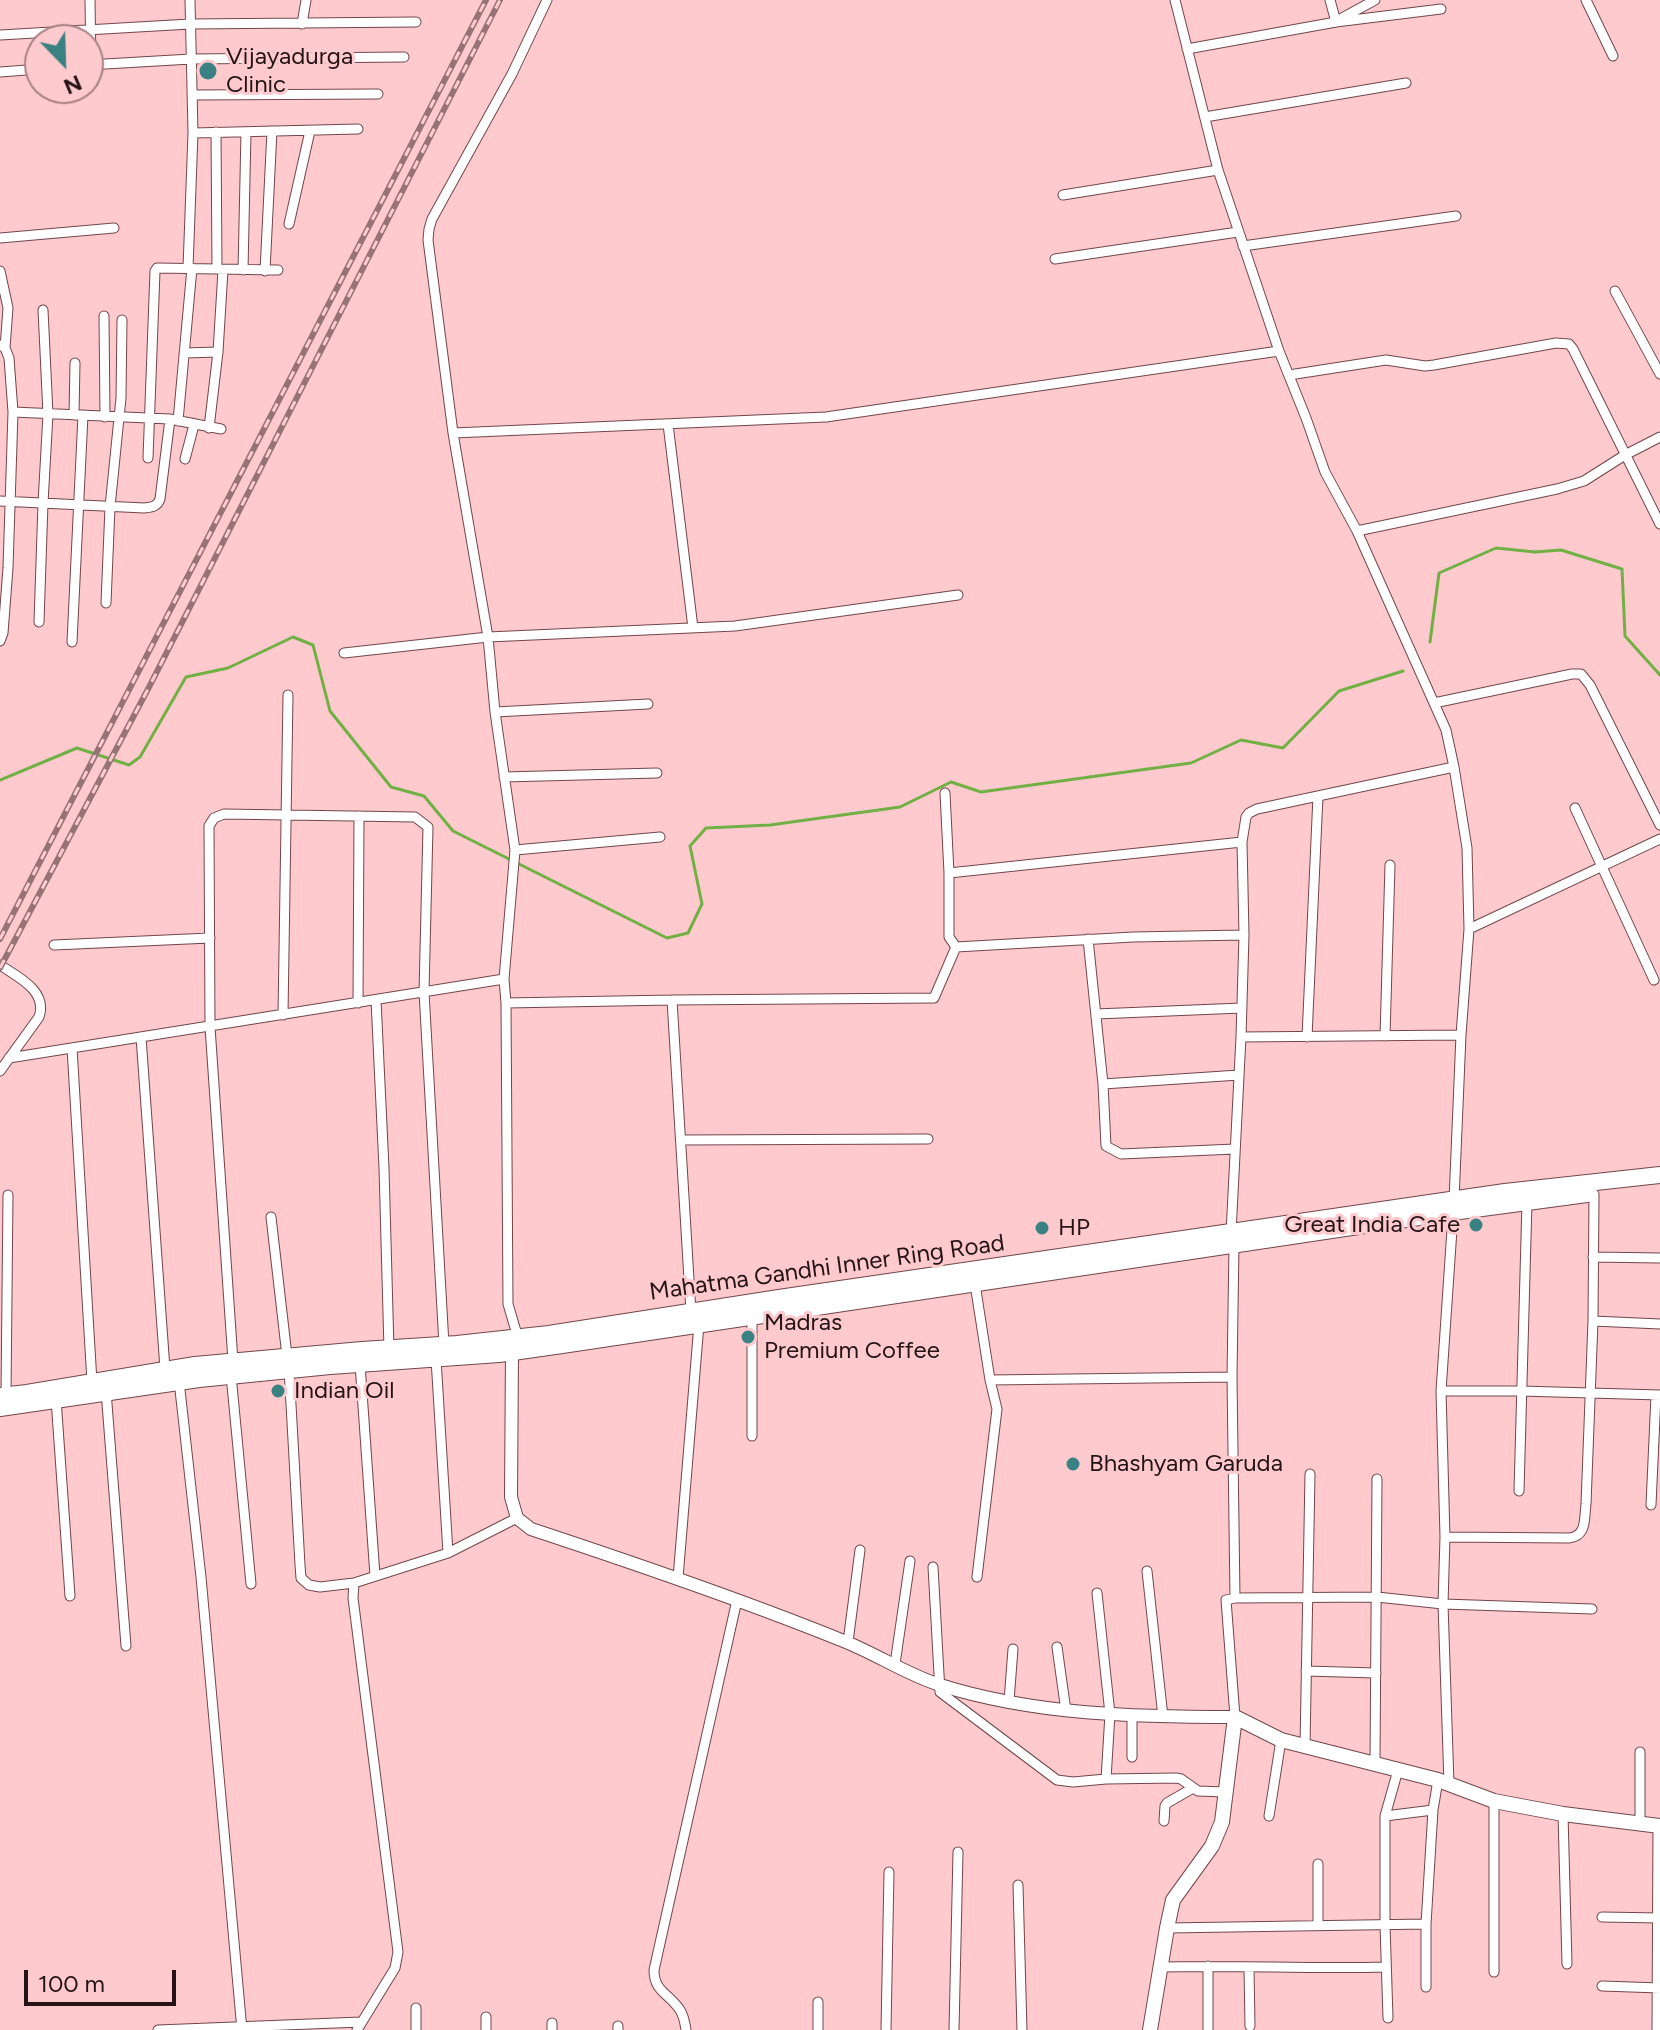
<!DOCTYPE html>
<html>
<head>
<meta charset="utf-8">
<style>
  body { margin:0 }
  #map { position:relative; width:1660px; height:2030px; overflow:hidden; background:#fecacd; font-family:Figtree,sans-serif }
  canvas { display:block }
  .north { position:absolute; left:24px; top:24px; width:80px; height:80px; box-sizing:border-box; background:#fecacd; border:2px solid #a78183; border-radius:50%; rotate:157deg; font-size:22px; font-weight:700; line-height:32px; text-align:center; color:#251315 }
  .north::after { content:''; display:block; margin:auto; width:28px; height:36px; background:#3a8281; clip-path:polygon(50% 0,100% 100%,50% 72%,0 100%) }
  .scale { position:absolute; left:24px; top:1970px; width:152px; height:36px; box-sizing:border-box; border:4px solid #251315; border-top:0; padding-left:10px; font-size:24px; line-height:28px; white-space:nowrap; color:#251315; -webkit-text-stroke:6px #fecacd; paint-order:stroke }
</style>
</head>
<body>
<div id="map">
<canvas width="1660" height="2030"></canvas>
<div class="north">N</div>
<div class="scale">100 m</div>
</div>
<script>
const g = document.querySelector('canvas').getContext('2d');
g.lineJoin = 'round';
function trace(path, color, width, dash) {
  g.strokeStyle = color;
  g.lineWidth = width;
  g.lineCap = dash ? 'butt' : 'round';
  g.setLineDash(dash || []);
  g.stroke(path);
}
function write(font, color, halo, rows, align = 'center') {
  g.font = font + ' Figtree,sans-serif';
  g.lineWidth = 6;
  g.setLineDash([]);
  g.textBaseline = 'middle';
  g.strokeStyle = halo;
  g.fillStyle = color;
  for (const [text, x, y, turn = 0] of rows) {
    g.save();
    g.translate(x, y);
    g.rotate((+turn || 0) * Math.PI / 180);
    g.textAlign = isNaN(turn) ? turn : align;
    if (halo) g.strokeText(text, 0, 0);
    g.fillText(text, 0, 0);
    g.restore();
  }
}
trace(new Path2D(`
  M 1430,642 L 1439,573 L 1496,548 L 1535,552 L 1561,550 L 1622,569 L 1625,636 L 1660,675
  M 0,780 L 77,748 L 129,765 L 140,757 L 186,677 L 228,668 L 293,637 L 313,645 L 330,711 L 391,787 L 424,796 L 453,831 L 667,938 L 688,933 L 702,904 L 690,846 L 706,828 L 770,825 L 900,807 L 951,782 L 981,792 L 1191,763 L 1241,740 L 1283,748 L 1339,691 L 1403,671`), '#71b044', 3);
const minor = new Path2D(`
  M 90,0 L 91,64
  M 1175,0 L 1218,170 L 1279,351 L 1306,418 L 1325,472 L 1357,531 L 1446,730 L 1454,767 L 1467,848 L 1469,929 L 1461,1035 L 1454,1200 L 1441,1391 L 1445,1537 L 1443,1604 L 1449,1784
  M 1330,0 L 1336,22
  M 1586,0 L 1613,56
  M 1342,18 L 1375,0
  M 302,24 L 306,0
  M 0,35 L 190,24 L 416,22
  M 1187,49 L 1336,22 L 1441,9
  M 88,65 L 191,59 L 404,57
  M 0,72 L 40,69
  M 192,95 L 378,94
  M 1205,117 L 1406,83
  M 216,132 L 217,269
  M 193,133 L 358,129
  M 1063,195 L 1218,170
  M 289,224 L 310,131
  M 0,238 L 114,228
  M 1243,246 L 1456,216
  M 1055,259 L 1238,232
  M 188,268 L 193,133 L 190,0
  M 243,270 L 246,132
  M 0,271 L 8,308 L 5,348
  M 265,271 L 272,131
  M 1615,291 L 1660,374
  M 104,316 L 105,417
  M 0,345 L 5,348 L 9,358 L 13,412 L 8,568 L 3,633 L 0,641
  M 184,353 L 218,352
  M 1289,375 L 1386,360 L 1425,366 L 1434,365 L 1556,343 L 1569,344 L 1573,349 L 1660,524
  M 13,412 L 170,419 L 221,429
  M 74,415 L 75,363
  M 178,421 L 192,268
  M 668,424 L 693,628
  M 209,428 L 218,352 L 223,270
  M 453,433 L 428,240 L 429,229 L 432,219 L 512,74 L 547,0
  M 148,458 L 155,271 L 157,268 L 278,270
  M 185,459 L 194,425
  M 0,501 L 144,508 C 152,507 157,507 160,499 L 170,419
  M 1357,531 L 1557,489 L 1584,481 L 1625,455 L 1660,437
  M 106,603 L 110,507 L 121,398 L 122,320
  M 39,622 L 43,503 L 48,414 L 43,310
  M 72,642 L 83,415
  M 344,653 L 488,637 L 735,626 L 958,595
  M 1434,703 L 1572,674 L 1581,674 L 1590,685 L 1660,825
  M 495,712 L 648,704
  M 1454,767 L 1257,809 L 1249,813 L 1246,817 L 1242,842 L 1244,935 L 1241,1037 L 1461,1035
  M 504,777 L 657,773
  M 945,793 L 949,873 L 949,937 L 956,947 L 1133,937 L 1244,935
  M 1575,808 L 1654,980
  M 515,850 L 660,837
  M 949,873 L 1242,842
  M 1469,929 L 1660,839
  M 1088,939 L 1103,1084
  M 54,945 L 210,938
  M 956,947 L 934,998 L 672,1000 L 506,1003 L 504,979 L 515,850 L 495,712 L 488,637 L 453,433 L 826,417 L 1279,351
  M 0,965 C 18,977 48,991 39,1017 L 0,1071
  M 376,1000 L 384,1168 L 389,1349
  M 672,1000 L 691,1312
  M 358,1003 L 359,816
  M 506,1003 L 508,1304 L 518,1338
  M 1096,1014 L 1242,1008
  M 283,1015 L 288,695
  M 1385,1036 L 1390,865
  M 141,1037 L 165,1369
  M 1307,1037 L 1318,796
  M 72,1048 L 92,1382
  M 9,1058 L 504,979
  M 681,1140 L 928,1139
  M 1235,1149 L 1121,1154 L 1106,1146 L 1103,1084 L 1239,1075
  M 271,1217 L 287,1356
  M 1231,1233 L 1241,1037
  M 1234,1244 L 1232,1377 L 1235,1598 L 1377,1597 L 1443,1604 L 1592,1609
  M 1593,1257 L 1660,1258
  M 975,1284 L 990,1380 L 997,1409 L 977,1577
  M 752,1317 L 752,1436
  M 1593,1321 L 1594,1194
  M 436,1359 L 448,1553
  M 233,1361 L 210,1027 L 209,826 L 214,818 L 224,814 L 415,817 L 428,827 L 424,992 L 444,1345
  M 360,1364 L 375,1576
  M 289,1369 L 300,1565 L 301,1578 L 309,1585 L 320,1587 L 354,1583 L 448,1553 L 517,1518
  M 231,1375 L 251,1584
  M 990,1380 L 1232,1377
  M 179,1381 L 201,1577 L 242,2030
  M 106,1391 L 126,1646
  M 1441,1391 L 1521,1391 L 1660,1395
  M 6,1395 L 8,1195
  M 56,1399 L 70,1596
  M 1519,1491 L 1527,1202
  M 1651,1505 L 1656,1395
  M 1445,1537 L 1569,1538 C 1587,1536 1584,1519 1586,1504 L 1593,1321 L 1660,1324
  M 933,1567 L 940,1692 L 1057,1780 L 1073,1782 L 1106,1779 L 1176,1778 L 1181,1779 L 1198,1791 L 1225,1792
  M 1147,1571 L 1163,1717
  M 678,1578 L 699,1324
  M 354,1583 L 353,1598 L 398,1952 L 395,1968 L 357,2030
  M 1097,1593 L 1110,1714 L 1106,1779
  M 848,1642 L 860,1550
  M 1057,1647 L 1066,1711
  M 895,1664 L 910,1561
  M 1306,1671 L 1376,1673
  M 1009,1701 L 1013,1649
  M 1132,1715 L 1132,1757
  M 1235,1717 L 1226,1600 L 1235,1598
  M 1305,1746 L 1310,1474
  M 1375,1763 L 1377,1479
  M 1563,1814 L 1567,1964
  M 1269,1816 L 1281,1740
  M 1385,1816 L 1433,1810
  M 1164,1821 L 1165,1806 L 1167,1803 L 1193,1788
  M 1640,1824 L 1640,1752
  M 1318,1864 L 1318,1925
  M 1018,1885 L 1022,2030
  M 1602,1917 L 1660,1918
  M 1426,1924 L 1426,1987
  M 1167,1928 L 1426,1924 L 1433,1810 L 1438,1780
  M 1161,1967 C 1236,1965 1311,1969 1386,1967
  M 1249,1968 L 1250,2026
  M 1494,1972 L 1494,1801
  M 1602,1986 L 1660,1988
  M 416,2008 L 416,2030
  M 1388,2018 L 1385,1925 L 1385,1816 L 1398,1770
  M 618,2026 L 618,2030
  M 158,2030 L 361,2022
  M 486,2030 L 486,2017
  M 552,2030 L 552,2023
  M 686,2030 C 685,2023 684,2016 680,2010 C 669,1993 654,1992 654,1970 L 737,1600
  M 818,2030 L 818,2002
  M 886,2030 L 889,1872
  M 954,2030 L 958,1852
  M 1208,2030 L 1208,1966
  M 1657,2030 L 1658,1826`);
const tertiary = new Path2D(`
  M 512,1352 L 511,1497 L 517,1518 L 531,1529 C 637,1564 743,1600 846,1642 C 878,1655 908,1675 940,1685 C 1035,1715 1136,1717 1235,1717`);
const secondary = new Path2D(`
  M 1150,2030 L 1167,1928 L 1173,1900 L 1212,1846 L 1222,1822 L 1235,1717 L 1281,1740 L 1438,1780 L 1494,1801 L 1563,1814 L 1660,1826`);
const primary = new Path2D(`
  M 0,1396 L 27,1393 L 195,1365 L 362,1350 L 457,1344 L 549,1334 L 779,1298 L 1505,1192 L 1660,1175
  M 0,1408 L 199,1379 L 330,1366 L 499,1354 L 562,1345 L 1452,1212 L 1587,1194`);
trace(minor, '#71464a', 11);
trace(tertiary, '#71464a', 14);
trace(secondary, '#71464a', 16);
trace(primary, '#71464a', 18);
trace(minor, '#fff', 9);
trace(tertiary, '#fff', 12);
trace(secondary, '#fff', 14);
trace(primary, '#fff', 16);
const rail = new Path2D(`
  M 0,939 L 486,0
  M 0,968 L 147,691 L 500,0`);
trace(rail, '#977376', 6);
trace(rail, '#fecacd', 3, [9]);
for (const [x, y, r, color] of [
  [208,71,10,"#3a8281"],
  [1476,1225,8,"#3a8281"],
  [1042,1228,8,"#3a8281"],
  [748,1337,8,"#3a8281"],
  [278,1391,8,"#3a8281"],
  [1073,1464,8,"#3a8281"]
]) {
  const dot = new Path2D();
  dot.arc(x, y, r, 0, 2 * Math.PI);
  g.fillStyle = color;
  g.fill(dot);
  trace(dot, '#fecacd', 3);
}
write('24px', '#251315', '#fecacd', [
  ["Vijayadurga",226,57],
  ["Clinic",226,85],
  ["Great India Cafe",1460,1225,"right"],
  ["HP",1058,1228],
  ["Madras",764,1323],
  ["Premium Coffee",764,1351],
  ["Indian Oil",294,1391],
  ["Bhashyam Garuda",1089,1464]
], 'left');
write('24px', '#251315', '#fecacd', [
  ["Mahatma Gandhi Inner Ring Road",827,1268,-8]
]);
</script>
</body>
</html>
